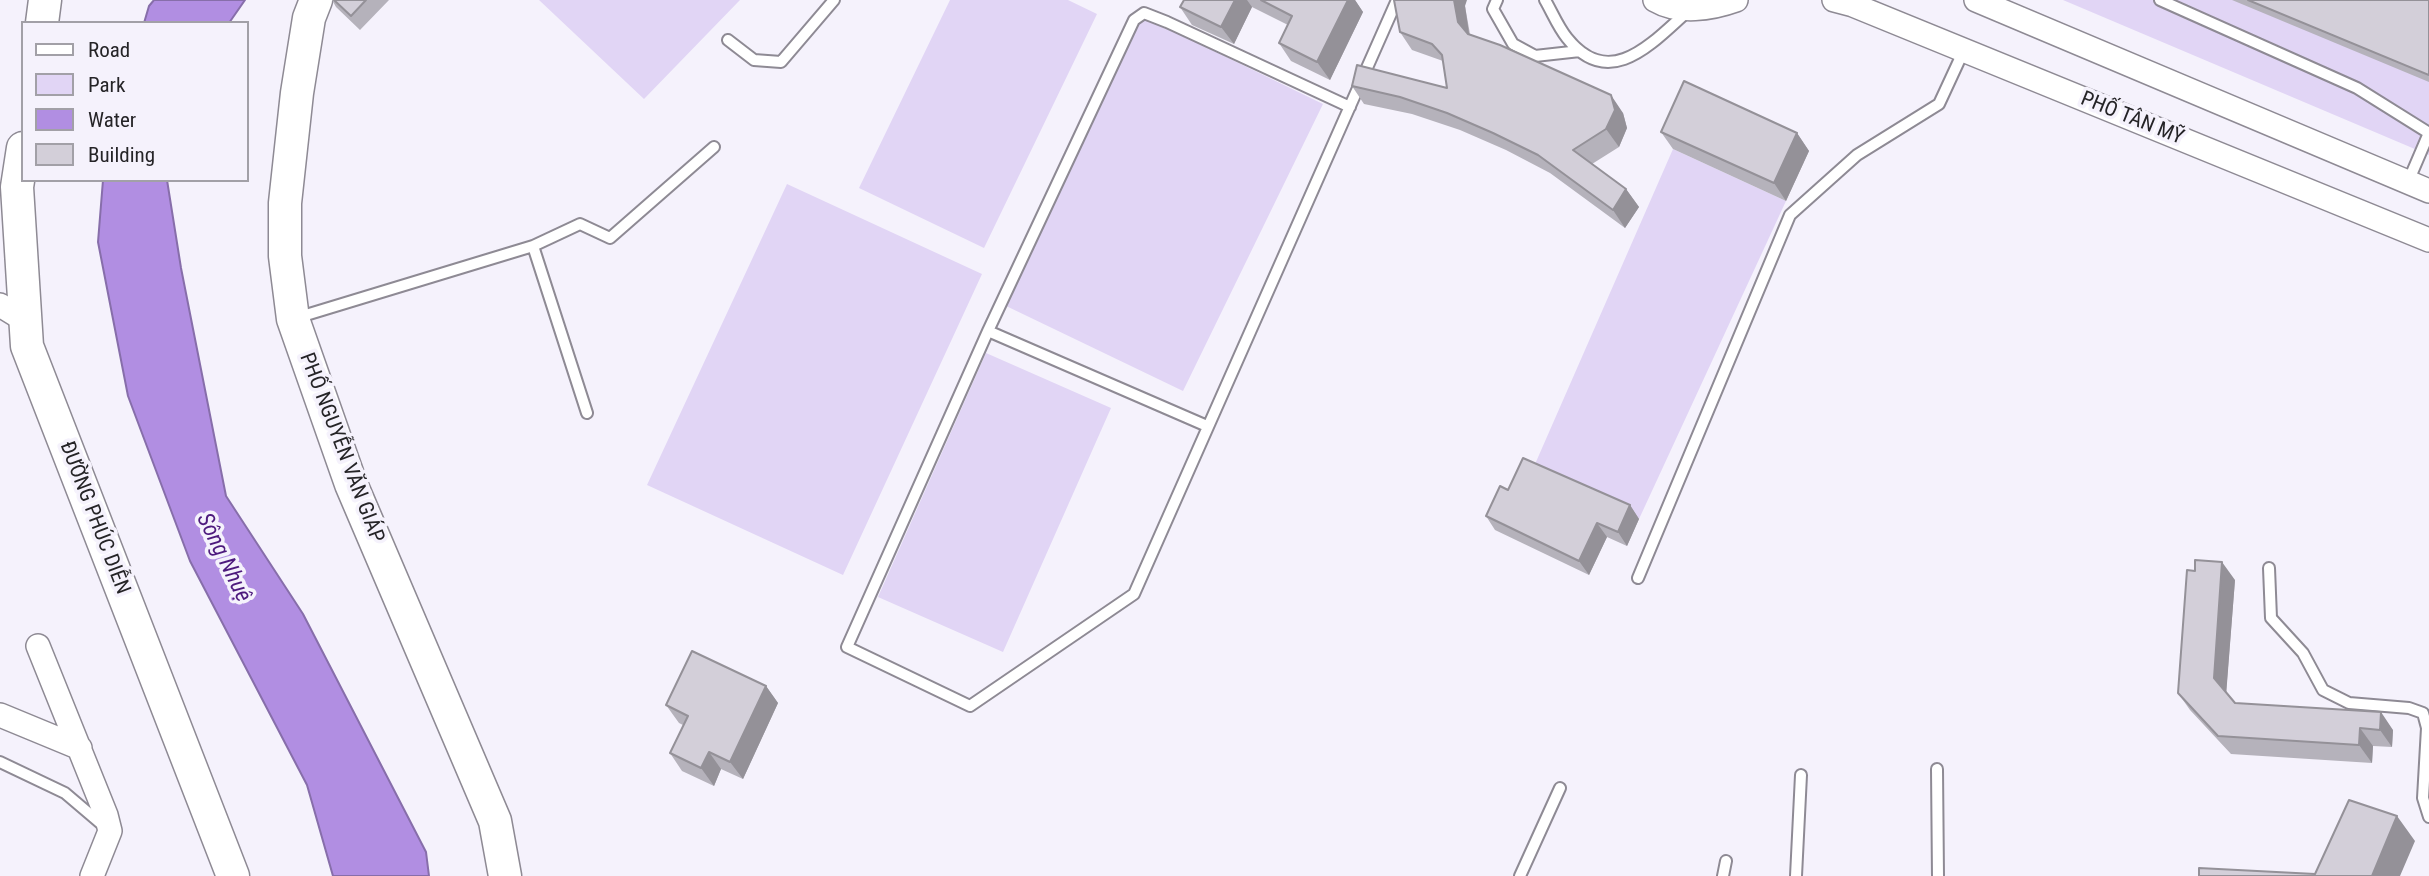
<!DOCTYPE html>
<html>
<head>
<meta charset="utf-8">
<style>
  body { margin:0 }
  #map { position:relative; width:2429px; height:876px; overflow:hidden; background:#f5f2fc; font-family:"Roboto Condensed",sans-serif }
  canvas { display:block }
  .legend { position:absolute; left:21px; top:21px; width:228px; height:161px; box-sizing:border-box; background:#f5f2fc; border:2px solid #a2a0a7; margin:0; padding:9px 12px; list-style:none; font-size:21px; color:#252427 }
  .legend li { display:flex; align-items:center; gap:14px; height:35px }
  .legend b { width:35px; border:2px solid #a2a0a7 }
</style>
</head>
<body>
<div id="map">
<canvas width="2429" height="876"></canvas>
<ul class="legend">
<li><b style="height:9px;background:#fff"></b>Road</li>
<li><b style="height:19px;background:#e1d5f5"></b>Park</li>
<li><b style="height:19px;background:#b18ee2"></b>Water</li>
<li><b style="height:19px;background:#d3cfd9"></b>Building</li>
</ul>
</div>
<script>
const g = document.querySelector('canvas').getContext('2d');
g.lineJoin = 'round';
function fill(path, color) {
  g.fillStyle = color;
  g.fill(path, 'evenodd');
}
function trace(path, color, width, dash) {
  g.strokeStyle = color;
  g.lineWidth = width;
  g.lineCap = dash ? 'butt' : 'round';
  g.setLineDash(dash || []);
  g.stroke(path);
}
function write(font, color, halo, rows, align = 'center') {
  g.font = font + ' "Roboto Condensed",sans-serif';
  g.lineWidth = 7;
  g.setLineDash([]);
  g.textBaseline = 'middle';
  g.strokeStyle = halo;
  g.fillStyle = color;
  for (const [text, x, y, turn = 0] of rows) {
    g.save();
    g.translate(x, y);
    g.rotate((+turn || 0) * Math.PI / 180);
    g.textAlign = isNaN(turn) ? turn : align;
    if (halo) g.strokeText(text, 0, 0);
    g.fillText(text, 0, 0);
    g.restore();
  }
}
fill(new Path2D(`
  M 539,0 L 740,0 L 644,99 Z
  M 950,0 L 1068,0 L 1097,14 L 984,248 L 859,188 Z
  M 2063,0 L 2429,0 L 2429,155 Z
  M 1142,16 L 1323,104 L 1183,391 L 1002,304 Z
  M 1673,149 L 1786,201 L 1639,519 L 1532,471 Z
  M 787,184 L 982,274 L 843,575 L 647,485 Z
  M 986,353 L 1111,408 L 1003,652 L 878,597 Z`), '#e1d5f5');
const water = new Path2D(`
  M 154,0 L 245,0 L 229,23 L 144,23 L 149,6 Z
  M 103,180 L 167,180 L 181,268 L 226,496 L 303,614 L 426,852 L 429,876 L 333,876 L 307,785 L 190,561 L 128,396 L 98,242 Z`);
fill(water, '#b18ee2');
trace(water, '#876eaa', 2);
const lane = new Path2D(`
  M 1497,0 L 1493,9 L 1513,44 L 1535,56 L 1580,51
  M 1545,0 C 1552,12 1558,27 1567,38 C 1610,92 1653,42 1688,11
  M 2160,0 L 2357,88 L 2429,133
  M 728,40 L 754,60 L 781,62 L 834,0
  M 1350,107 L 1167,22 L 1144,13 L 1134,20 L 988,331 L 847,647 L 970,706 L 1134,594 L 1397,0
  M 2408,182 L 2429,133
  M 533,246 L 580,224 L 610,238 L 714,147
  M 296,318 L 533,246 L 587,413
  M 988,331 L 1207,426
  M 2269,568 L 2271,618 L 2303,653 L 2323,690 L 2349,703 L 2409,708 L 2423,713 L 2427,728 L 2423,798 L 2429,817
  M 1638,578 L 1790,215 L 1857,155 L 1939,104 L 1964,50
  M 0,762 L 65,793 L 105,827
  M 1937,769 L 1938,876
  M 1520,876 L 1560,788
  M 1723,876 L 1726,861
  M 1796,876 L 1801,775`);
const street = new Path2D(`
  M 1655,0 C 1679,14 1711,9 1736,0
  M 1834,0 L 1853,5 L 2429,240
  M 1976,0 L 2429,191
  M 0,305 L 26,321
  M 38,646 L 106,815 L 110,831 L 92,876
  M 0,715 L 80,748`);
const secondary = new Path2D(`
  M 316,0 L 309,18 L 297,93 L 285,203 L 285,256 L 293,319 L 351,484 L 495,821 L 505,876
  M 42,23 L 45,0
  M 23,148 L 17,187 L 27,346 L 233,876`);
trace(lane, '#8e8a94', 14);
trace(street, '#8e8a94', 26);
trace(secondary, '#8e8a94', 35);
trace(lane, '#fff', 10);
trace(street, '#fff', 23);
trace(secondary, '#fff', 32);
fill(new Path2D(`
  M 332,0 L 389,0 L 360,30 L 336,7 Z
  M 1184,0 L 1355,0 L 1363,12 L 1330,80 L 1291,61 L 1279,43 L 1288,25 L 1252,7 L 1234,44 L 1192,25 L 1180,7 Z
  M 2232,0 L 2429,0 L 2429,82 Z
  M 1465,6 L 1470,34 L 1623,113 L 1627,128 L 1619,147 L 1592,164 L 1626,189 L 1639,207 L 1625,228 L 1550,173 L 1506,150 L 1460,130 L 1412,114 L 1364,104 L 1352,86 L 1447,88 L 1443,61 L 1412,50 L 1400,32 Z
  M 1661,132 L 1797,133 L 1809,151 L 1786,201 L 1673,149 Z
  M 1508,490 L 1630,505 L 1639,519 L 1627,546 L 1607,537 L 1589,575 L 1495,530 L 1486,516 Z
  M 2235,580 L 2226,693 L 2235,703 L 2393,730 L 2392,747 L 2373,746 L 2372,763 L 2231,754 L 2190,710 L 2178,693 Z
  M 766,686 L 778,703 L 743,779 L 721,769 L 714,786 L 682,771 L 670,753 L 683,725 L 679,723 L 666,705 Z`), '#b5b2bb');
fill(new Path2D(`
  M 1235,0 L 1247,0 L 1252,7 L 1234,44 L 1221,27 Z
  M 1348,0 L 1355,0 L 1363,12 L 1330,80 L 1317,62 Z
  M 1454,0 L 1467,0 L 1465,6 L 1470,40 L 1458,22 Z
  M 1611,95 L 1623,113 L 1627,128 L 1619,147 L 1606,129 Z
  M 1797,133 L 1809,151 L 1786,201 L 1774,183 Z
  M 1626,189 L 1639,207 L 1625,228 L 1613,210 Z
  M 1630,505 L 1639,519 L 1627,546 L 1618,532 Z
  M 1597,523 L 1607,537 L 1589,575 L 1579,561 Z
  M 2222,562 L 2235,580 L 2226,696 L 2214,678 Z
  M 766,686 L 778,703 L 743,779 L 730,762 Z
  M 2381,712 L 2393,730 L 2392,747 L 2380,730 Z
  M 2360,728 L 2373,746 L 2372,763 L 2359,745 Z
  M 709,752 L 721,769 L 714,786 L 701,768 Z
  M 2397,816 L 2415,841 L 2400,876 L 2372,876 Z`), '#949198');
const building = new Path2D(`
  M 334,0 L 366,0 L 351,16 Z
  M 1184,0 L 1235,0 L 1221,27 L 1180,7 Z
  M 1261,0 L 1348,0 L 1317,62 L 1279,43 L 1292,16 Z
  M 1394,0 L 1454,0 L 1458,22 L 1468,34 L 1500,45 L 1611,95 L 1615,110 L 1606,129 L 1573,150 L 1626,189 L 1613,210 L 1538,155 L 1493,133 L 1447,113 L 1400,97 L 1352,86 L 1357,65 L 1447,88 L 1442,55 L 1432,44 L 1400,32 Z
  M 2248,0 L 2429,0 L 2429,75 Z
  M 1684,81 L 1797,133 L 1774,183 L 1661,132 Z
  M 1523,458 L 1630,505 L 1618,532 L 1597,523 L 1579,561 L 1486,516 L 1500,486 L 1508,490 Z
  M 2195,560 L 2222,562 L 2214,678 L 2235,703 L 2381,712 L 2380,730 L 2360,728 L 2359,745 L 2218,736 L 2178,693 L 2187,570 L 2195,571 Z
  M 692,651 L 766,686 L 730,762 L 709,752 L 701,768 L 670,753 L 688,716 L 666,705 Z
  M 2349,800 L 2397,816 L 2372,876 L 2199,876 L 2199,868 L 2315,874 Z`);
fill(building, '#d3cfd9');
trace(building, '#949198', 2);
write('21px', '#252427', '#f5f2fc', [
  ["PHỐ TÂN MỸ",2132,119,22],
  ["PHỐ NGUYỄN VĂN GIÁP",341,448,69],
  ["ĐƯỜNG PHÚC DIỄN",94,518,69]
]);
write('italic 23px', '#4d1a7d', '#f5f2fc', [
  ["Sông Nhuệ",223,558,64]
]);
</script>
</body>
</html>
